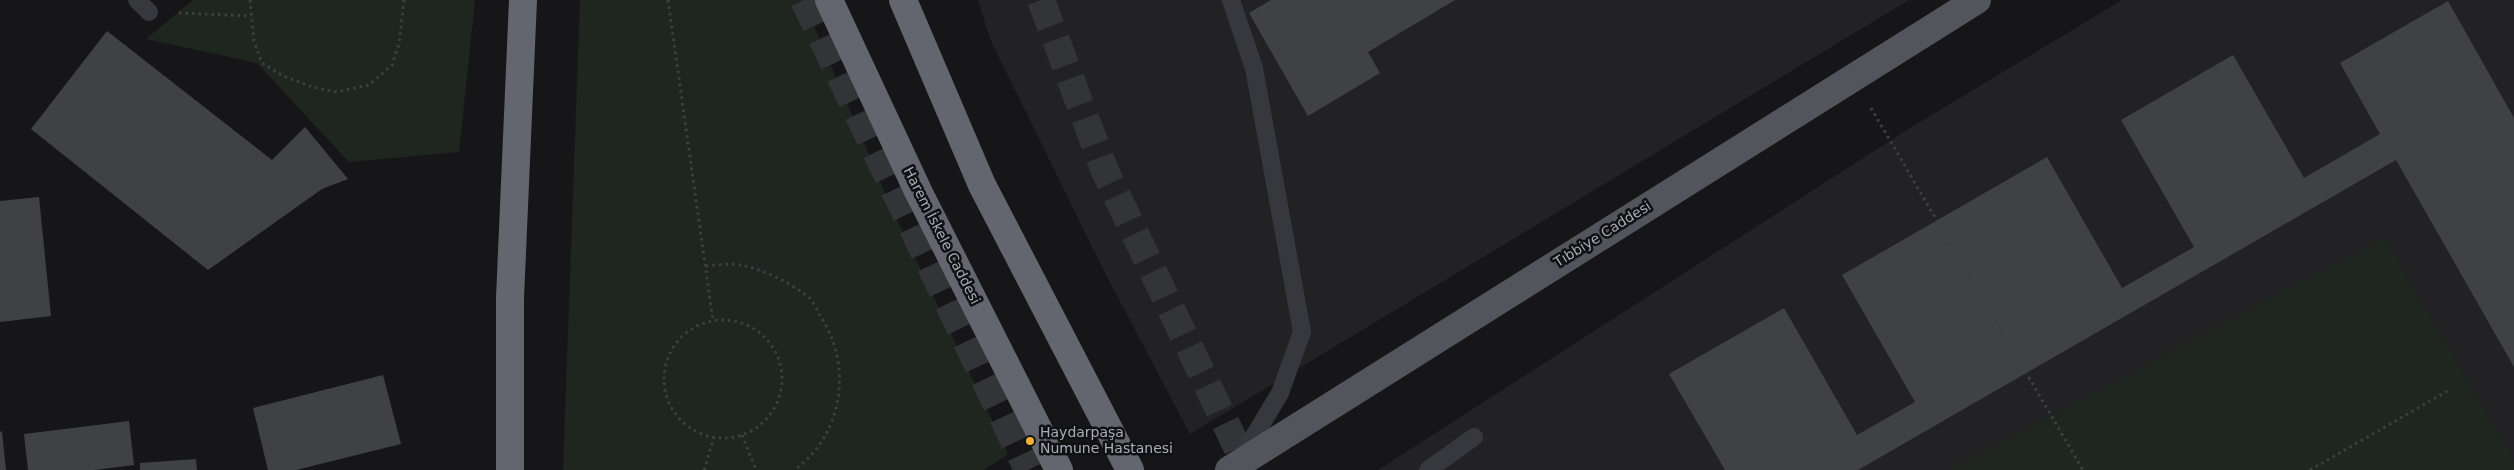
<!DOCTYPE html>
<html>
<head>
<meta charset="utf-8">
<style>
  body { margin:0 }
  canvas { display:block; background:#161618 }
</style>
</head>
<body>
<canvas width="2514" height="470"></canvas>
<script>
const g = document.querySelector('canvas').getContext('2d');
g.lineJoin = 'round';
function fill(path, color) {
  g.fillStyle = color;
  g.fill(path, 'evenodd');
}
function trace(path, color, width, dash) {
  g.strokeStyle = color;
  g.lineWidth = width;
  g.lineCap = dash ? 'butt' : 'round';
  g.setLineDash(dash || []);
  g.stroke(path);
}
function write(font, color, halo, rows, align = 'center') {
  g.font = font + ' "DejaVu Sans",sans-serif';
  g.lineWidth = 5;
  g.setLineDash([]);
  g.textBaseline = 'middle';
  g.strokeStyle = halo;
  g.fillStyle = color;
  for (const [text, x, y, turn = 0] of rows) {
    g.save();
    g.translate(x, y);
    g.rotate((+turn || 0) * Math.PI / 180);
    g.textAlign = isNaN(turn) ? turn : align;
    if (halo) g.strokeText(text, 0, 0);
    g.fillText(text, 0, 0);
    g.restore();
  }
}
fill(new Path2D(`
  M 978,0 L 1909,0 L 1190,434 L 1104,271 L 990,39 Z
  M 2122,0 L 2514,0 L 2514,470 L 1378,470 L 1902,133 Z`), '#222225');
fill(new Path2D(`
  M 193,0 L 475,0 L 459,152 L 349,162 L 257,63 L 146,39 Z
  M 580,0 L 803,0 L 892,209 L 1008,454 L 984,470 L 563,470 Z
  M 2384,237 L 2514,460 L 2514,470 L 1949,470 Z`), '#1e261f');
fill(new Path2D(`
  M 1271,0 L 1455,0 L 1368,52 L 1380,73 L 1308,116 L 1249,13 Z
  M 2448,1 L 2514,118 L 2514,367 L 2396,160 L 1858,470 L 1725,470 L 1669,374 L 1784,308 L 1857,435 L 1915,402 L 1842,275 L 2047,157 L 2122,288 L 2194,247 L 2121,120 L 2233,55 L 2304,178 L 2380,134 L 2340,63 Z
  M 107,31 L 272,160 L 305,127 L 348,179 L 322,189 L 208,270 L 31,129 Z
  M 39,197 L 51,316 L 0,322 L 0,201 Z
  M 383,375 L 401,444 L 296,470 L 268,470 L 253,408 Z
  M 129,421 L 134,465 L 94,470 L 28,470 L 24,434 Z
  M 2,431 L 6,470 L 0,470 L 0,432 Z
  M 196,459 L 197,470 L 140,470 L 140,463 Z`), '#404145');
trace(new Path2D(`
  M 804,0 L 1028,470
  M 1041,0 L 1105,171 L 1248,470`), '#333438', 28, [28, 14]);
trace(new Path2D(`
  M 250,0 L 254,41 L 262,63 L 283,76 L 312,87 L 337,92 L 369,85 L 392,65 L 399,44 L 404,0
  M 668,0 L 713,321
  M 179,13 L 251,16
  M 1871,108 L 2083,470
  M 706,266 C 717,265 730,263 740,265 C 763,269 788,282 806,295 C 813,300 817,310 821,317 C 853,366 843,436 794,470
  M664 379a59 59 0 1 1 118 0a59 59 0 1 1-118 0Z
  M 742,435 L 756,470
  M 704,470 L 714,437
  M 2310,470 L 2451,389`), '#3d3f44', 3, [2.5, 4]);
trace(new Path2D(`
  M 137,0 L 149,12
  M 1231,0 L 1254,68 L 1302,332 L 1280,393 L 1241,458
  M 1428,470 L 1474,437`), '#37383d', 18);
trace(new Path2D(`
  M 1229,470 L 1977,0`), '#53555c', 28);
trace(new Path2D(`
  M 829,0 L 918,191 L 1059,470
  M 903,0 L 982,185 L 1130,470
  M 510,470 L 510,298 L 523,0`), '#63666e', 28);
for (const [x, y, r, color] of [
  [1030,441,5,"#f2b134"]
]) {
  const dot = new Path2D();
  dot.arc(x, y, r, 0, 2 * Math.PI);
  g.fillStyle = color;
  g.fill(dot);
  trace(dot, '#111113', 2);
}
write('14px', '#a8adb8', '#111113', [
  ["Tıbbiye Caddesi",1603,235,-32],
  ["Harem İskele Caddesi",941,236,63]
]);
write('14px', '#a8adb8', '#111113', [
  ["Haydarpaşa",1040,433],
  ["Numune Hastanesi",1040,449]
], 'left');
</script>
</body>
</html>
